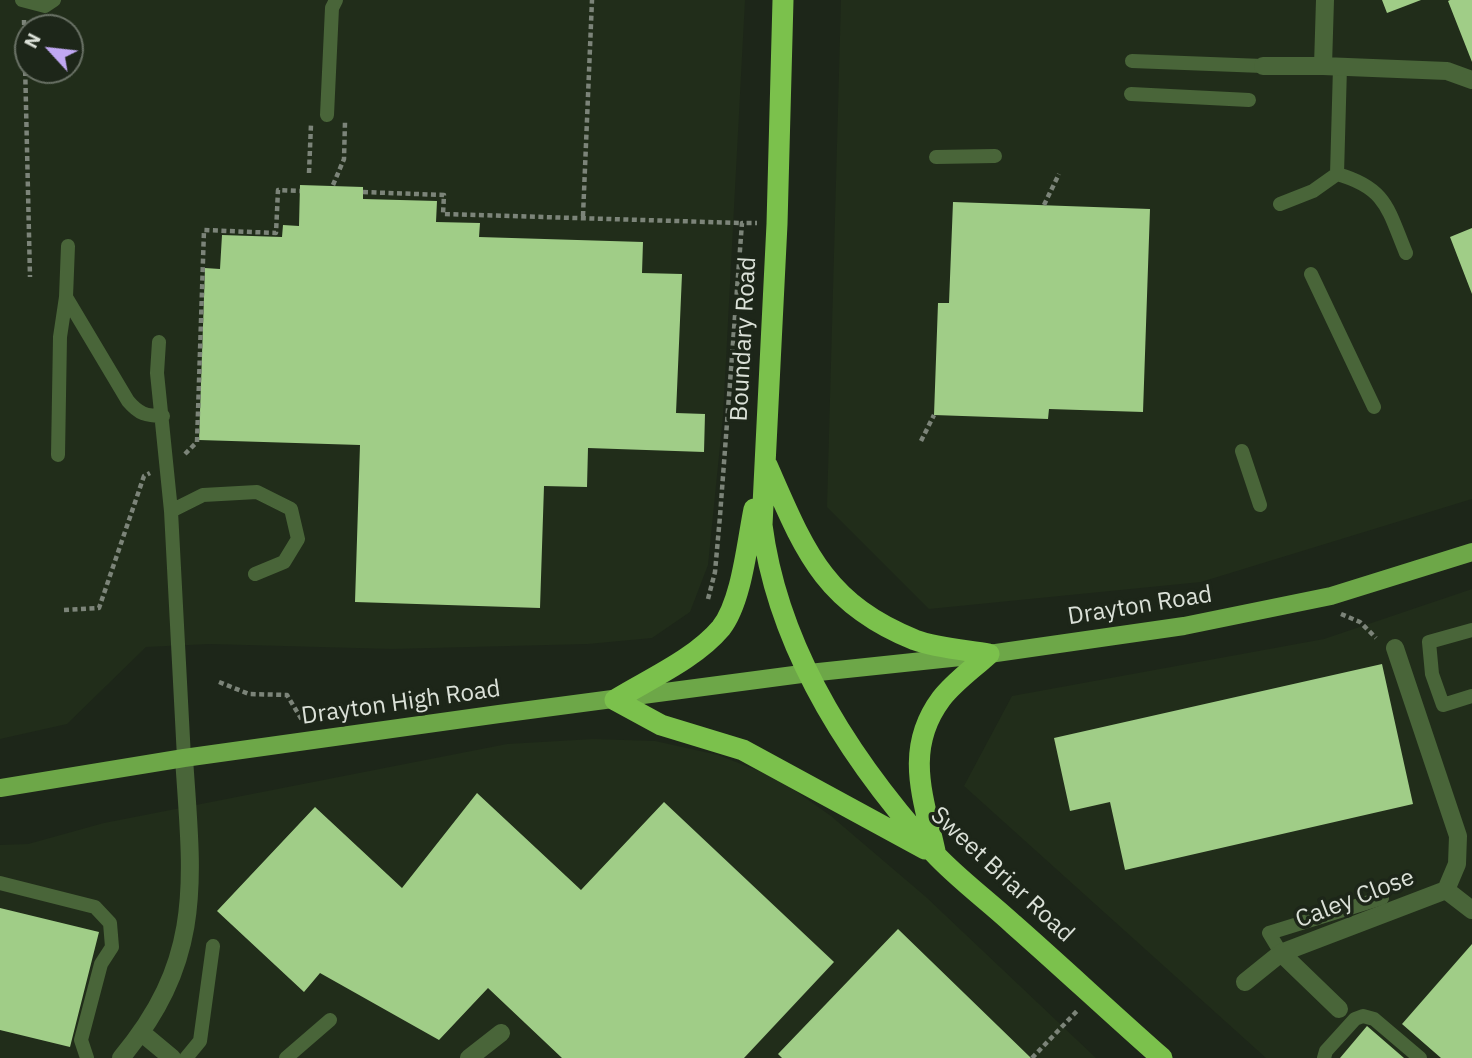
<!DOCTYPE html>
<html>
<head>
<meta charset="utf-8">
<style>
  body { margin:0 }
  #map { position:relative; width:1472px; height:1058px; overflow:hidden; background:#1d2619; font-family:"IBM Plex Sans",sans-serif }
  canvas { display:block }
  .north { position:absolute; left:14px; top:14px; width:70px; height:70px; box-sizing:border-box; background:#1d2619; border:2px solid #697165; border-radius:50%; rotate:297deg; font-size:19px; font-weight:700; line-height:28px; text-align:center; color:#dbe1d8 }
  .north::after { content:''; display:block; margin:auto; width:24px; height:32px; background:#c0a8f3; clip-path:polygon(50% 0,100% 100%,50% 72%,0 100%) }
</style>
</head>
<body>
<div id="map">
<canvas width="1472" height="1058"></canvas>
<div class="north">N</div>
</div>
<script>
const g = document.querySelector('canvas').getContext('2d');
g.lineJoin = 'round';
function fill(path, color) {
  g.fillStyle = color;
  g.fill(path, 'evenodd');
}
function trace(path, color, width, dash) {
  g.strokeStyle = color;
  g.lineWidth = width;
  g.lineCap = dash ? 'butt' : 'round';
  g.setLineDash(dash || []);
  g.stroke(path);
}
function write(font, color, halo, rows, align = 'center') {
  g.font = font + ' "IBM Plex Sans",sans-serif';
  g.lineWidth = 7;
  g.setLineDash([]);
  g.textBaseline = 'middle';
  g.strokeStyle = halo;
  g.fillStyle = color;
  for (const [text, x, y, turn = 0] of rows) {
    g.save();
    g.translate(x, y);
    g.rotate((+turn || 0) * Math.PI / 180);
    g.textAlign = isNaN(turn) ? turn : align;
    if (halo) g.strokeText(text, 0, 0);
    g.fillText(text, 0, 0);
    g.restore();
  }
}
fill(new Path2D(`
  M 0,0 L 745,0 L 723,416 L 708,565 L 690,612 L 652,638 L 588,644 L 392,649 L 210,644 L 146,647 L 67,724 L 0,739 ZM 28,28 L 70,28 L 70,70 L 28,70 Z
  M 841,0 L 1472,0 L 1472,499 L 1201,582 L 929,609 L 827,507 Z
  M 1472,589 L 1472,1058 L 1266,1058 L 964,786 L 1012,696 L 1324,639 Z
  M 593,739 L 655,741 L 718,755 L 777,778 L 831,816 L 926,897 L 1096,1058 L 0,1058 L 0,845 L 28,844 L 104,823 L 507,744 Z`), '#212d1a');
fill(new Path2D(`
  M 1382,0 L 1421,0 L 1387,13 Z
  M 1450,0 L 1472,0 L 1472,62 L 1448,1 Z
  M 300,185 L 363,187 L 363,199 L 437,201 L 436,222 L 480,223 L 479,237 L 643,242 L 642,273 L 682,274 L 676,413 L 705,414 L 704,452 L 588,448 L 587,487 L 544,486 L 540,608 L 355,602 L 360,445 L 199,440 L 205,268 L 220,269 L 222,235 L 282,237 L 283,225 L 299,226 Z
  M 953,202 L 1150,209 L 1143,412 L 1049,409 L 1048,419 L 934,415 L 938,303 L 949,303 Z
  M 1472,228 L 1472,294 L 1450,237 Z
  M 1382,664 L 1413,804 L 1125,870 L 1110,802 L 1070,811 L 1054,738 Z
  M 477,793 L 581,890 L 664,802 L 834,962 L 744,1058 L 562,1058 L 488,988 L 439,1040 L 320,973 L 304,992 L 217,911 L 315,807 L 402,888 Z
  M 0,908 L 99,932 L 70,1047 L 0,1030 Z
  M 898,929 L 1031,1058 L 782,1058 L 778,1054 Z
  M 1472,944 L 1472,1058 L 1441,1058 L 1402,1024 Z
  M 1367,1026 L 1404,1058 L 1340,1058 Z`), '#a0cd87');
trace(new Path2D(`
  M 24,20 L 30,277
  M 309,173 L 311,124
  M 333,185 L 344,159 L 345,122
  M 363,192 L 444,195 L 443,214 L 742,223
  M 1044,205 L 1059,174
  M 583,216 L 592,0
  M 921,441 L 934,415
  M 185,454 L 197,442 L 204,230 L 276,233 L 278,190 L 300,191
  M 708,599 L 715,572 L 720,516 L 742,223 L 757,223
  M 64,610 L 99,608 L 144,476 L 150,473
  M 1341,614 L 1360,622 L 1376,638
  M 219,682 L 249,694 L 287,695 L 302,720
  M 1032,1058 L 1078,1010`), '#7c8479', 4.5, [5, 3.5]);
trace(new Path2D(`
  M 22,0 L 45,6 L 54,0
  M 1132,61 L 1263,66
  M 1131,94 L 1249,100
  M 327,115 L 332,8 L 336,0
  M 936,157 L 995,156
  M 1337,174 L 1340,67
  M 1280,204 L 1313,191 L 1337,174 C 1387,188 1388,210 1406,253
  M 68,246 L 66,297 L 128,401 C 139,414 146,416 163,416
  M 1311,274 L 1374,407
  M 159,342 L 157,373 L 171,511 L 184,758
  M 1242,451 L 1260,505
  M 58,455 L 60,337 L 66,297
  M 171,511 L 203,495 L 257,492 L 291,509 L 298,539 L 284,562 L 255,574
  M 1472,630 L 1429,642 L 1432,674 L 1443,705 L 1472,696
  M 0,883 L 95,907 L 110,923 L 112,947 L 101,964 L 81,1040 L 87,1058
  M 1281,953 L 1269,933 L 1382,898
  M 186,1058 L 200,1041 L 213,946
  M 286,1058 L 330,1020
  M 1324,1058 L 1326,1051 L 1355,1019 L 1363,1016 L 1374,1019 L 1420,1058`), '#496539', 14);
trace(new Path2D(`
  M 1263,66 L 1323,66 L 1325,0
  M 1323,66 L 1447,71 L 1472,80
  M 1446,890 L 1472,910
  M 1281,953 L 1339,1009
  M 1245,982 L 1281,953 L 1446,890 L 1457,864 L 1458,836 L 1395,648
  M 142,1033 L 172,1058
  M 121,1058 C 205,958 192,879 184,758
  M 469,1058 L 501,1033`), '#496539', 18);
trace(new Path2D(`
  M 0,788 L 184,758 L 499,714 L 809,673 L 989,654 L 1184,626 L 1331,596 L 1472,552`), '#6da748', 18);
trace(new Path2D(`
  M 783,0 L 777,224 L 762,525 C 778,649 851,761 934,853 C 957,878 987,900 1013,924 C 1063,968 1112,1014 1162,1058
  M 767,465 C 804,549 823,603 915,640 C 937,648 966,650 989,654
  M 754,509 C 747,543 742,601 721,628 C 695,659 649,679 615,700 L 661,725 L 743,750 L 925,849
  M 935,851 C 923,796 904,749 941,699 C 954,682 974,668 989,654`), '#7bc14c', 21);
write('24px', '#dbe1d8', '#1d2619', [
  ["Boundary Road",744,339,-87],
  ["Drayton Road",1140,606,-9],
  ["Drayton High Road",401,703,-8],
  ["Sweet Briar Road",1002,875,43],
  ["Caley Close",1355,899,-21]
]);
</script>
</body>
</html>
